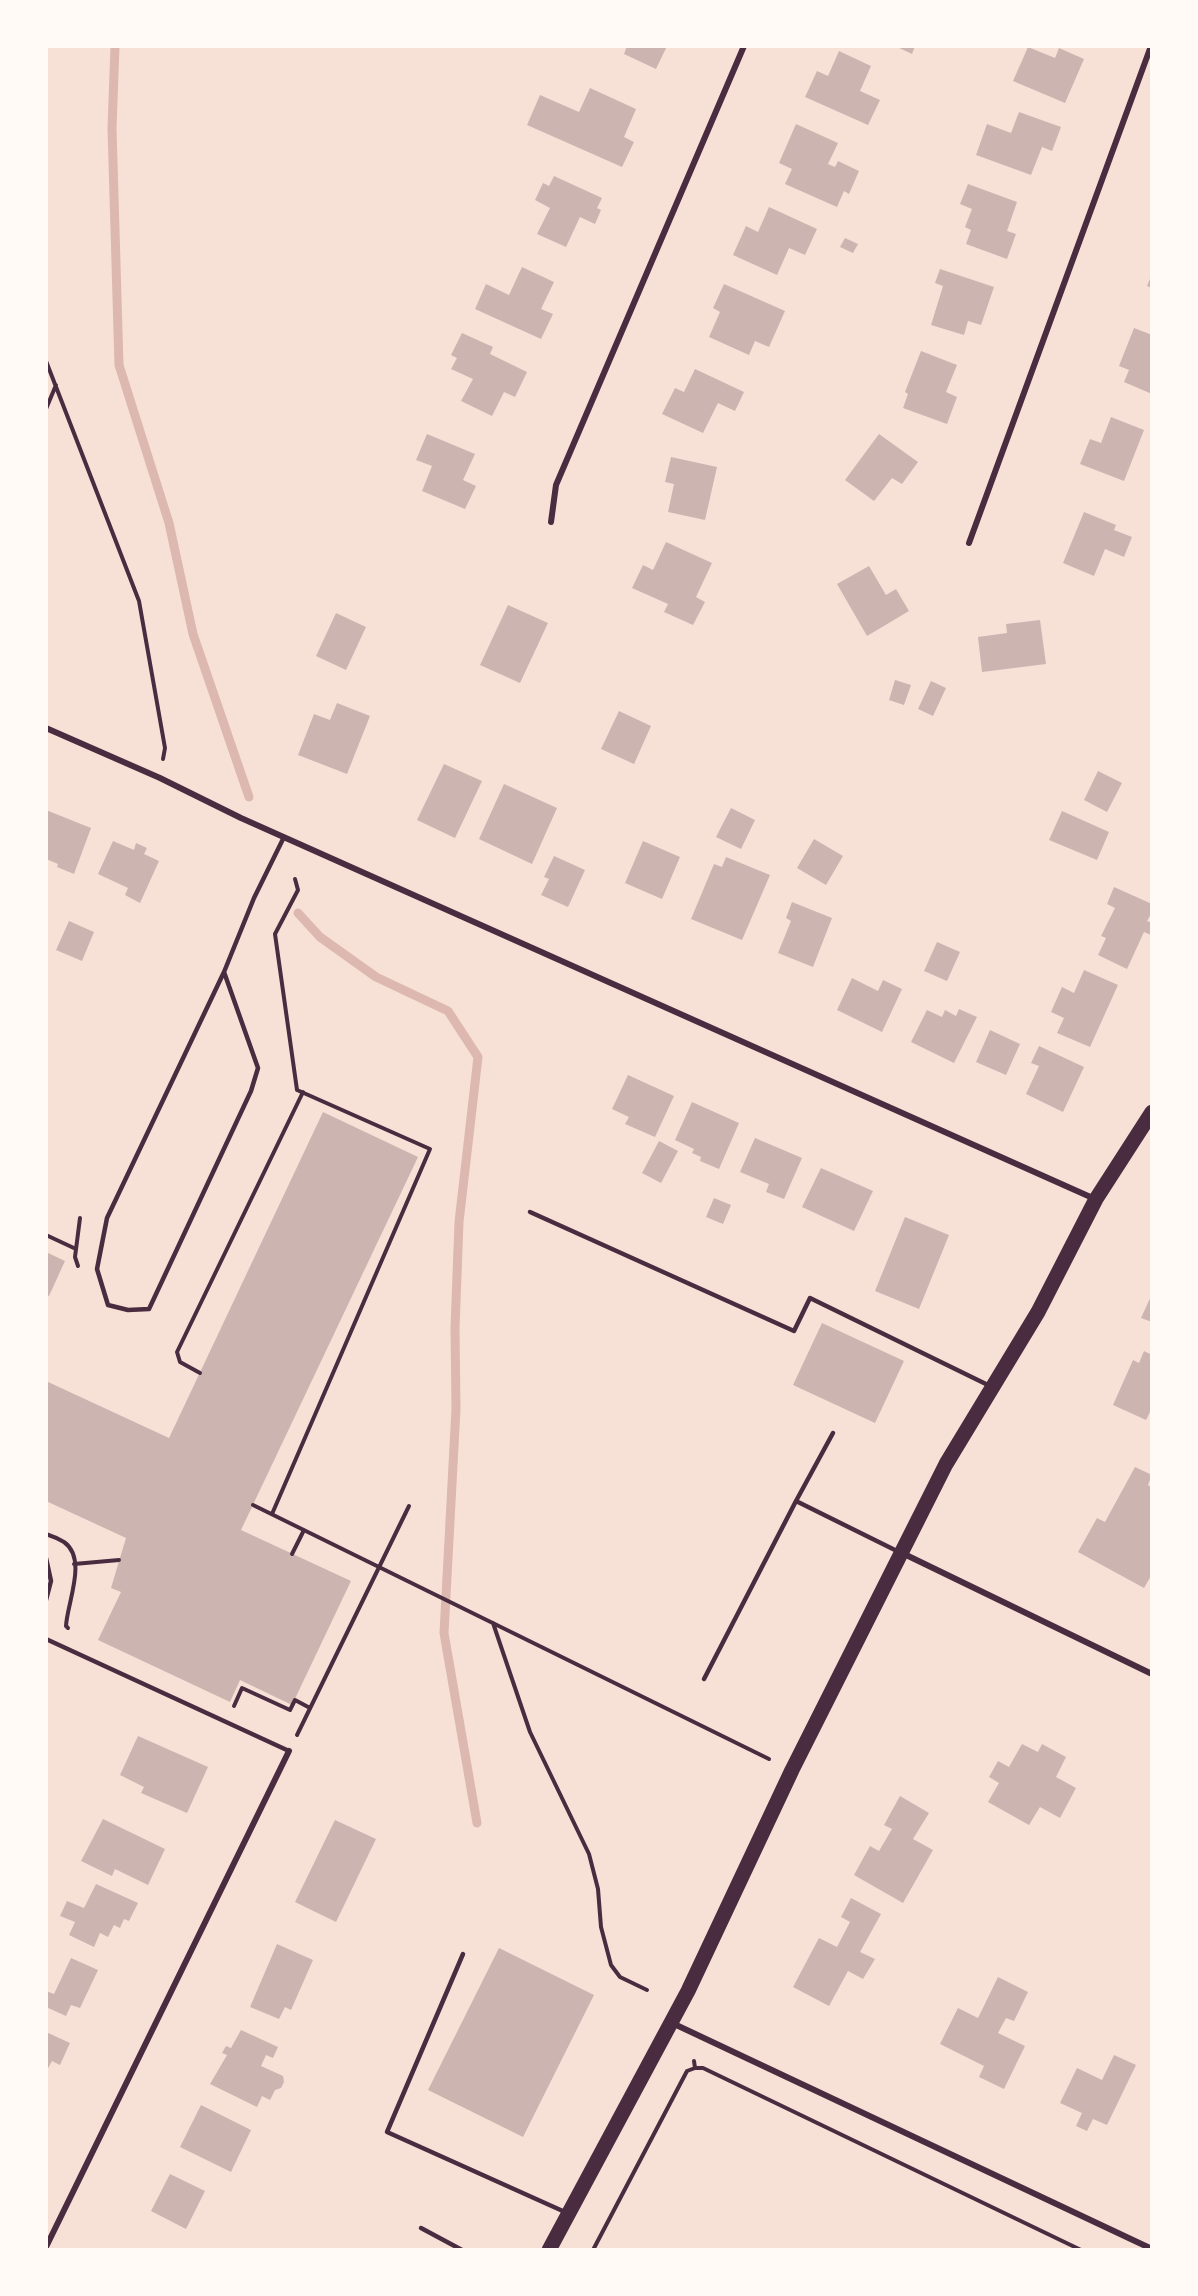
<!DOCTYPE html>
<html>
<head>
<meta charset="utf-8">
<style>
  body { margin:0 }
  #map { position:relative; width:1198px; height:2296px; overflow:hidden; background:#f7e1d7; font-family:"Space Grotesk",sans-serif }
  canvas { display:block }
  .frame { position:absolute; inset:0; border:48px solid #fffaf5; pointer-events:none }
</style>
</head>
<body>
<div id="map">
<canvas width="1198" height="2296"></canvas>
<div class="frame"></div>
</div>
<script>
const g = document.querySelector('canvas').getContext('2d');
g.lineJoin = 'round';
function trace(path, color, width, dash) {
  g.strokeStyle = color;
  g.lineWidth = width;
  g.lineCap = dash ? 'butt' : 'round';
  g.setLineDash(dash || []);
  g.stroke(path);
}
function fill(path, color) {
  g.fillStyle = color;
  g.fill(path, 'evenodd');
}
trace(new Path2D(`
  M 115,46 L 112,128 L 119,365 L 169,523 L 193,634 L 249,797
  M 298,913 L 320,937 L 376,977 L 448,1011 L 478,1057 L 459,1222 L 455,1328 L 456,1409 L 444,1633 L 477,1823`), '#dcb8b0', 9);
fill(new Path2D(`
  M 627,46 L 667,46 L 656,69 L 624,54 Z
  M 895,46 L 915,46 L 912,54 Z
  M 1028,47 L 1055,58 L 1059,48 L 1084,59 L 1065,103 L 1013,81 Z
  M 839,51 L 871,66 L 860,91 L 880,100 L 868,125 L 805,97 L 817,71 L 828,76 Z
  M 590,88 L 636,109 L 624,137 L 634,142 L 622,167 L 527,125 L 540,95 L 579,112 Z
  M 1019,112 L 1061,127 L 1052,151 L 1042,147 L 1031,175 L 976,155 L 987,124 L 1011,133 Z
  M 796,124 L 838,143 L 828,164 L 835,167 L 838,161 L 859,171 L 849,194 L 844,191 L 837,207 L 785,184 L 792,169 L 779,163 Z
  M 554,176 L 602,198 L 597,208 L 601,210 L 595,224 L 580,217 L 566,247 L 537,234 L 550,208 L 535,200 L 543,183 L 549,186 Z
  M 968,184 L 1017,202 L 1007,231 L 1016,234 L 1007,259 L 966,244 L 971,230 L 965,227 L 972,209 L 960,204 Z
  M 769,207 L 817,229 L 805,255 L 789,248 L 777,275 L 733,255 L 746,226 L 758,232 Z
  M 845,238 L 858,244 L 853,253 L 840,247 Z
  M 522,267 L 554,282 L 541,309 L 553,314 L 541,339 L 475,309 L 486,284 L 509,295 Z
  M 940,269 L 994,287 L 981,325 L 968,321 L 964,335 L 931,325 L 943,286 L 935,283 Z
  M 1152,274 L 1152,288 L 1147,286 Z
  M 724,284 L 785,311 L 769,347 L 755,341 L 749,355 L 709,337 L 720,312 L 713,308 Z
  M 1134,328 L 1152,335 L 1152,394 L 1124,382 L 1129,370 L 1119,366 Z
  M 462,333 L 493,347 L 490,354 L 527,372 L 515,397 L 504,392 L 492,416 L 461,401 L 473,379 L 451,369 L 457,358 L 451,355 Z
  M 921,351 L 957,365 L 946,392 L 957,397 L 947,424 L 903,408 L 908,394 L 905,392 Z
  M 695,369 L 744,392 L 735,411 L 718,403 L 703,433 L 662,414 L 675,388 L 684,392 Z
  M 1111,417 L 1144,430 L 1124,481 L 1080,464 L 1090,439 L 1101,443 Z
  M 427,434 L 475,454 L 463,480 L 476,486 L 465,509 L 422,491 L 432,466 L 416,460 Z
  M 879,434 L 918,462 L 902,484 L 892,478 L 874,501 L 845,480 Z
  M 671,457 L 717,467 L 705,520 L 668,512 L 674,484 L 665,482 Z
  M 1084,512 L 1116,525 L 1114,530 L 1132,537 L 1124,557 L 1105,549 L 1094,576 L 1063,563 Z
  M 666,542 L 712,563 L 696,597 L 705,602 L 693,625 L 664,612 L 668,604 L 632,588 L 643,565 L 653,570 Z
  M 869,566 L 886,595 L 896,589 L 909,611 L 867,636 L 837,584 Z
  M 508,605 L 548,623 L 520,683 L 480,665 Z
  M 336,613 L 366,627 L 346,670 L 316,656 Z
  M 1040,620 L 1046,664 L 982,672 L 978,637 L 1007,633 L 1006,624 Z
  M 895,680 L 911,685 L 904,705 L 889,700 Z
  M 931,681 L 946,688 L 933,716 L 918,709 Z
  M 337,703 L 370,716 L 347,774 L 298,755 L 314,714 L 330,720 Z
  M 619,711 L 651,726 L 634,764 L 601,749 Z
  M 444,764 L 482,781 L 455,838 L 417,820 Z
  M 1098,771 L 1122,783 L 1107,812 L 1084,800 Z
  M 504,784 L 557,808 L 532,864 L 479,839 Z
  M 731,808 L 755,820 L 741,849 L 716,837 Z
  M 46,810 L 91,828 L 74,874 L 57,867 L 58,864 L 46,859 Z
  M 1062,811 L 1109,832 L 1097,860 L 1049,840 Z
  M 814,839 L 843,856 L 826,885 L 797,868 Z
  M 113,841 L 134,850 L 136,843 L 147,848 L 144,854 L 159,861 L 140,903 L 125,895 L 128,888 L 98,874 Z
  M 643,841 L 680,857 L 662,899 L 625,883 Z
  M 554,856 L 585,870 L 568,907 L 541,895 L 549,879 L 544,877 Z
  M 726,857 L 770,875 L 742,940 L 691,919 L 714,864 L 722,867 Z
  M 1114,887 L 1152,904 L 1152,912 L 1147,921 L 1152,923 L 1152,933 L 1151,935 L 1144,932 L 1127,969 L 1098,955 L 1106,938 L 1101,936 L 1115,908 L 1107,904 Z
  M 792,902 L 832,918 L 813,967 L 778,953 L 791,921 L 786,918 Z
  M 69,921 L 94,932 L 82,961 L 56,950 Z
  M 937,942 L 960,952 L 947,981 L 924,971 Z
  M 1084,970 L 1118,985 L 1090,1047 L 1057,1033 L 1064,1018 L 1051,1012 L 1062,987 L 1074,993 Z
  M 852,978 L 878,991 L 883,980 L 902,989 L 882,1032 L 837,1010 Z
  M 959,1009 L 977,1017 L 954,1063 L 911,1042 L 927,1010 L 942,1017 L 945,1010 L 956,1016 Z
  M 990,1030 L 1020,1044 L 1006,1075 L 976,1062 Z
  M 1039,1046 L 1084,1067 L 1063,1112 L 1026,1094 L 1039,1066 L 1031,1063 Z
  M 628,1075 L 674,1096 L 655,1137 L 625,1124 L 629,1117 L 612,1109 Z
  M 692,1102 L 739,1123 L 719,1169 L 700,1161 L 701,1157 L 692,1153 L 694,1149 L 675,1140 Z
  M 323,1112 L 418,1157 L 241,1530 L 351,1581 L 292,1705 L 240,1680 L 230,1702 L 98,1640 L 121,1592 L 111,1588 L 126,1538 L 46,1501 L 46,1381 L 169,1438 Z
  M 755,1138 L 802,1158 L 784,1199 L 766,1192 L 769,1184 L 740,1172 Z
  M 659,1141 L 678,1151 L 661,1183 L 642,1173 Z
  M 821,1168 L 873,1191 L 854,1231 L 802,1207 Z
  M 714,1198 L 731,1205 L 723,1224 L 706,1217 Z
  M 905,1217 L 949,1235 L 919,1309 L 875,1291 Z
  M 46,1252 L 65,1261 L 49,1296 L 46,1295 Z
  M 1152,1294 L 1152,1322 L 1141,1318 Z
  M 822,1323 L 904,1361 L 875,1423 L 793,1385 Z
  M 1144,1351 L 1152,1355 L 1152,1408 L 1146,1420 L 1113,1405 L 1133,1360 L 1139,1363 Z
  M 1135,1467 L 1152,1475 L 1148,1485 L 1152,1488 L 1152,1574 L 1144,1588 L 1078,1552 L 1097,1518 L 1105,1522 Z
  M 138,1736 L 208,1767 L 187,1813 L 141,1793 L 144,1787 L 120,1775 Z
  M 1022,1744 L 1038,1752 L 1042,1744 L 1066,1757 L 1056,1777 L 1076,1788 L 1060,1818 L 1040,1807 L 1029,1825 L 988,1802 L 999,1783 L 989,1777 L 998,1761 L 1009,1767 Z
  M 900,1796 L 929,1813 L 913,1839 L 933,1850 L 903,1903 L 854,1875 L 870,1846 L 879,1851 L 892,1829 L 884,1825 Z
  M 103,1819 L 165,1849 L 148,1885 L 115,1869 L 112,1876 L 81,1861 Z
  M 335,1820 L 376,1839 L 336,1922 L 295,1902 Z
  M 96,1884 L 138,1903 L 129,1921 L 124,1919 L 120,1928 L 114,1925 L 108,1937 L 100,1933 L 94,1947 L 69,1935 L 75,1922 L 60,1916 L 67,1901 L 84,1908 Z
  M 851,1898 L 881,1914 L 860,1952 L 875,1959 L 863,1979 L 848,1971 L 829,2006 L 793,1987 L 819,1938 L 837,1947 L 850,1922 L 841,1917 Z
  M 277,1944 L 313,1960 L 291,2010 L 285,2007 L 279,2019 L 250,2007 Z
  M 499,1948 L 594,1995 L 523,2137 L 428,2090 Z
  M 71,1958 L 98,1970 L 80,2008 L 71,2005 L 66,2016 L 46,2007 L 46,1991 L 54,1994 Z
  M 998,1977 L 1028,1992 L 1014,2021 L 1006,2018 L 998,2033 L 1025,2046 L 1004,2089 L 979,2077 L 984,2066 L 940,2044 L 958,2008 L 978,2018 Z
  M 241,2030 L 278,2047 L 273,2058 L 266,2055 L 261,2066 L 283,2076 L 284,2082 L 281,2088 L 275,2090 L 270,2100 L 262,2096 L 257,2107 L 210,2084 L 227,2055 L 222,2053 L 226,2046 L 231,2048 Z
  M 46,2032 L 70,2043 L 60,2065 L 52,2061 L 46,2072 Z
  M 1114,2055 L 1136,2065 L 1107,2125 L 1093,2119 L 1087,2131 L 1076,2126 L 1082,2113 L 1060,2103 L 1077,2068 L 1102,2080 Z
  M 201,2105 L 251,2130 L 231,2172 L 180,2147 Z
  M 170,2174 L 205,2191 L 186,2229 L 151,2211 Z`), '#ccb4b1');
trace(new Path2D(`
  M 46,361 L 139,601 L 165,748 L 163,759
  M 46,409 L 56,385
  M 46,1235 L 76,1249
  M 78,1266 L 75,1257 L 80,1218
  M 200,1373 L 180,1362 L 177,1352 L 303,1092
  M 253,1505 L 769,1759
  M 272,1514 L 430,1149 L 297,1090 L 275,934 L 298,890 L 295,879
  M 46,1534 C 52,1536 59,1539 64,1542 C 88,1559 67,1603 66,1626 L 68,1628
  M 292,1554 L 304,1530
  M 74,1564 L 119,1560
  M 493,1623 L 530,1732 L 589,1854 L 598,1889 L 601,1927 L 611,1965 L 620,1977 L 647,1990
  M 234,1706 L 242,1688 L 290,1710 L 295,1700 L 310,1708
  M 297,1735 L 409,1506
  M 694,2061 L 695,2068
  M 593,2250 L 687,2071 L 695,2068 L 703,2068 L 1081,2250`), '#4a2c40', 4);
trace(new Path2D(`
  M 224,972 L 258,1068 L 251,1091 L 149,1309 L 128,1310 L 108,1305 L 97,1269 L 107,1218 L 224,972 L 254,898 L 284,837
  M 530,1212 L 794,1331 L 810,1298 L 990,1386
  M 796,1501 L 833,1433
  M 46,1558 L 51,1581 L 46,1600
  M 46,1639 L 289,1751
  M 704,1679 L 796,1501 L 899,1552
  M 463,1954 L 387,2132 L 565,2212
  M 421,2228 L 462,2250`), '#4a2c40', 4.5);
trace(new Path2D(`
  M 551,522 L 556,485 L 744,46
  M 969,543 L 1151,46
  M 46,728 L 160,778 L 241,818 L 1095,1199
  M 902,1553 L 1152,1674
  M 672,2023 L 1152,2249
  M 46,2247 L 289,1751`), '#4a2c40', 6);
trace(new Path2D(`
  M 549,2250 L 688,1991 L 792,1770 L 946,1464 L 1038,1312 L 1096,1199 L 1152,1112`), '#4a2c40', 15);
</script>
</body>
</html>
